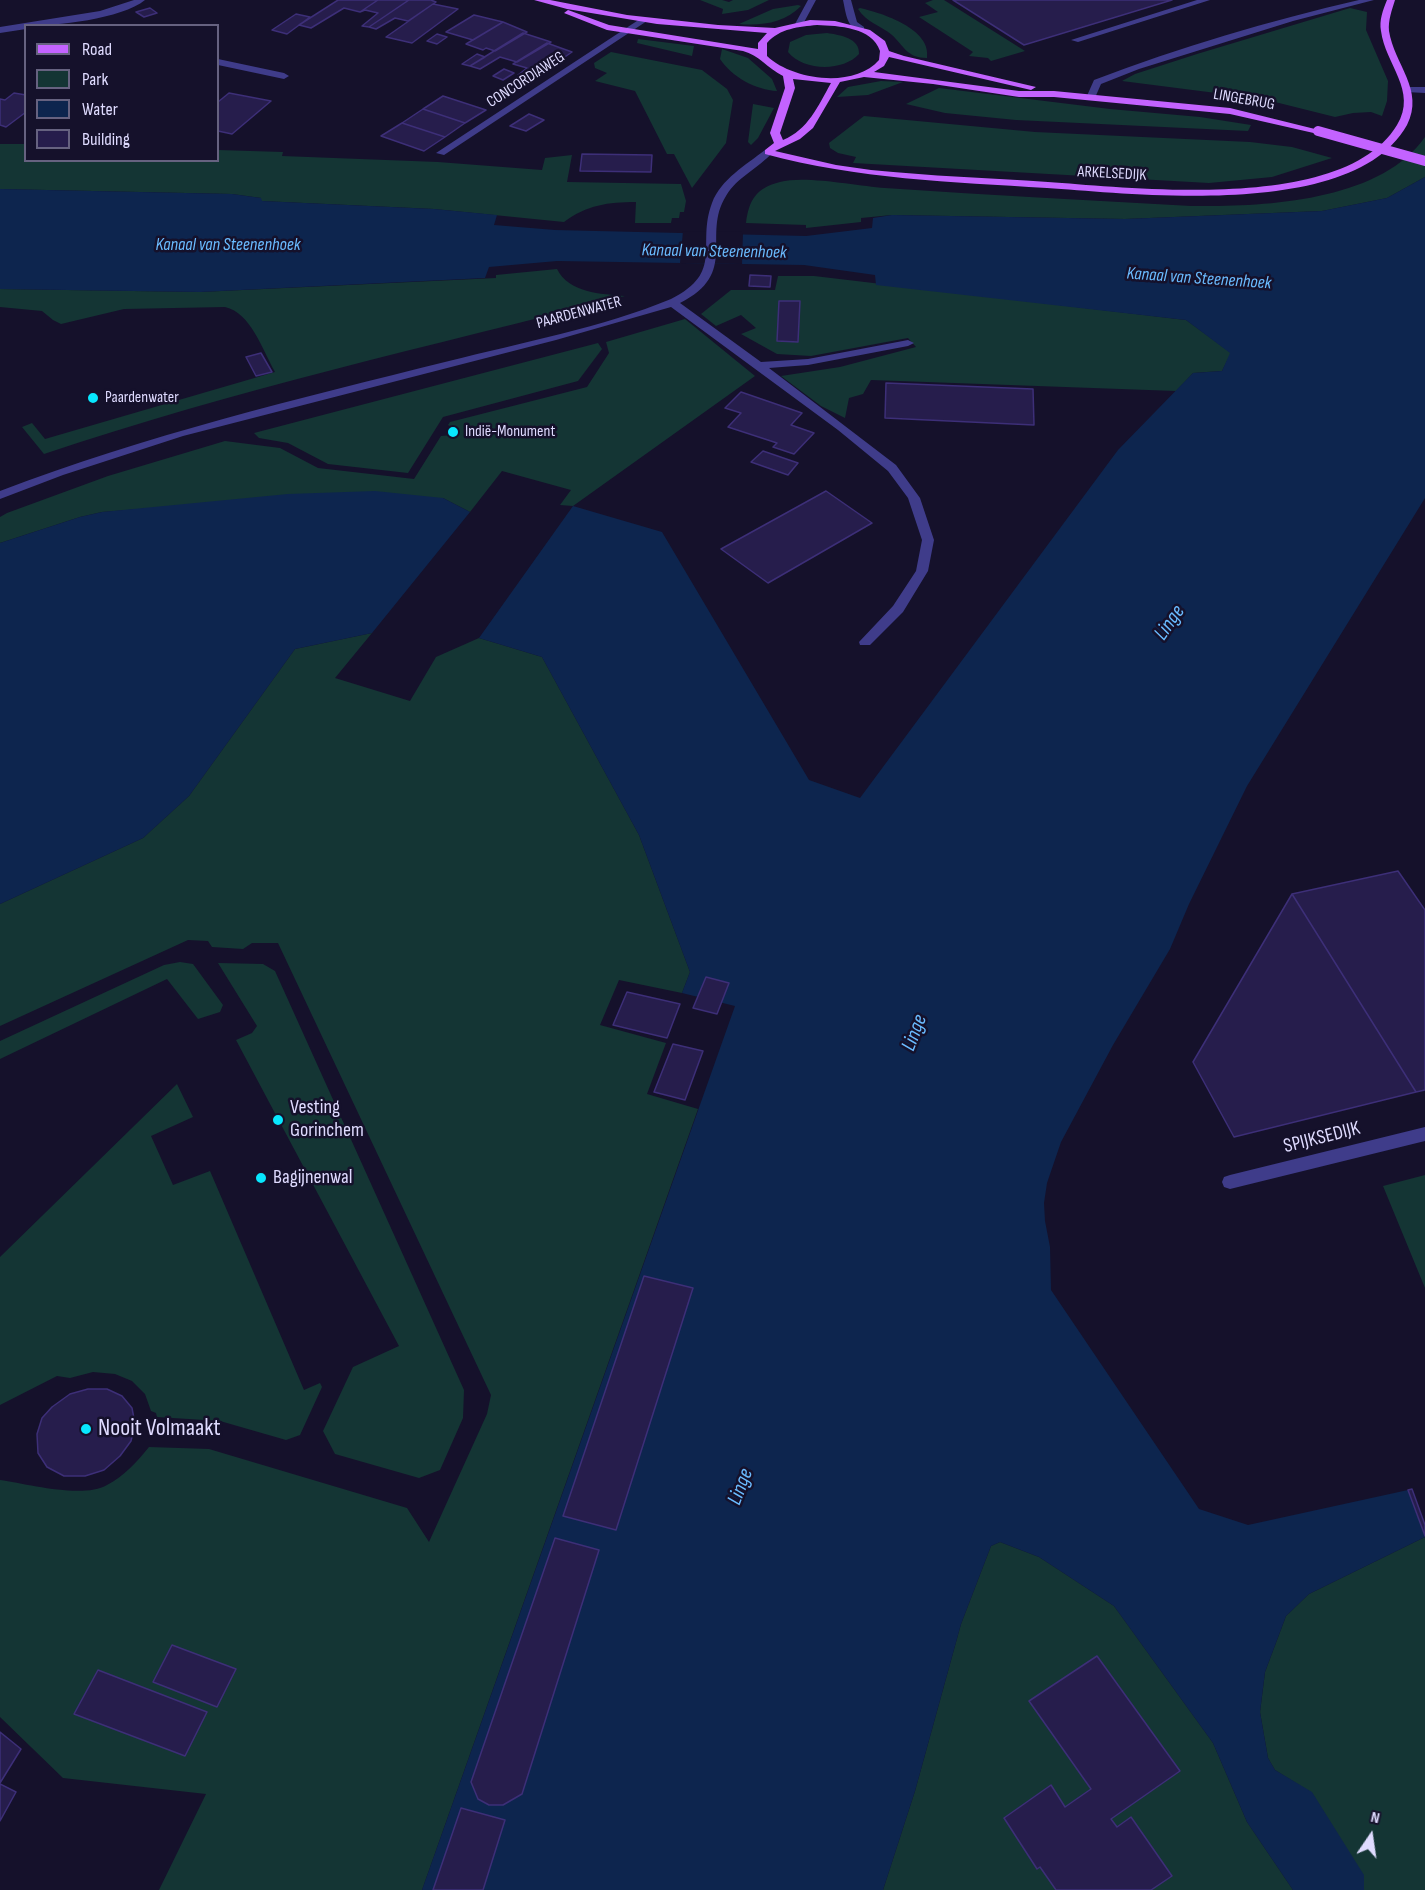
<!DOCTYPE html>
<html>
<head>
<meta charset="utf-8">
<style>
  body { margin:0 }
  #map { position:relative; width:1425px; height:1890px; overflow:hidden; background:#15112b; font-family:"Sofia Sans Condensed",sans-serif }
  canvas { display:block }
  .legend { position:absolute; left:24px; top:24px; width:195px; height:138px; box-sizing:border-box; background:#15112b; border:2px solid #666280; margin:0; padding:8px 10px; list-style:none; font-size:18px; color:#dfdbff }
  .legend li { display:flex; align-items:center; gap:12px; height:30px }
  .legend b { width:30px; border:2px solid #666280 }
  .north { position:absolute; left:1341px; top:1806px; width:60px; height:60px; -webkit-text-stroke:4px #15112b; paint-order:stroke; rotate:13deg; font-size:16px; font-weight:700; line-height:24px; text-align:center; color:#dfdbff }
  .north::after { content:''; display:block; margin:auto; width:21px; height:27px; background:#dfdbff; clip-path:polygon(50% 0,100% 100%,50% 72%,0 100%) }
</style>
</head>
<body>
<div id="map">
<canvas width="1425" height="1890"></canvas>
<ul class="legend">
<li><b style="height:8px;background:#c363ff"></b>Road</li>
<li><b style="height:16px;background:#143534"></b>Park</li>
<li><b style="height:16px;background:#0d254e"></b>Water</li>
<li><b style="height:16px;background:#261d4c"></b>Building</li>
</ul>
<div class="north">N</div>
</div>
<script>
const g = document.querySelector('canvas').getContext('2d');
g.lineJoin = 'round';
function fill(path, color) {
  g.fillStyle = color;
  g.fill(path, 'evenodd');
}
function trace(path, color, width, dash) {
  g.strokeStyle = color;
  g.lineWidth = width;
  g.lineCap = dash ? 'butt' : 'round';
  g.setLineDash(dash || []);
  g.stroke(path);
}
function write(font, color, halo, rows, align = 'center') {
  g.font = font + ' "Sofia Sans Condensed",sans-serif';
  g.lineWidth = 5;
  g.setLineDash([]);
  g.textBaseline = 'middle';
  g.strokeStyle = halo;
  g.fillStyle = color;
  for (const [text, x, y, turn = 0] of rows) {
    g.save();
    g.translate(x, y);
    g.rotate((+turn || 0) * Math.PI / 180);
    g.textAlign = isNaN(turn) ? turn : align;
    if (halo) g.strokeText(text, 0, 0);
    g.fillText(text, 0, 0);
    g.restore();
  }
}
fill(new Path2D(`
  M 700,0 L 722,0 L 729,2 L 733,0 L 769,0 L 748,10 L 722,14 L 723,9 Z
  M 933,0 L 944,0 L 1025,51 L 991,61 L 988,58 L 969,56 L 973,52 L 919,17 L 938,12 L 925,3 Z
  M 798,5 L 801,6 C 785,23 761,26 739,24 L 773,9 Z
  M 860,8 C 882,13 932,29 927,58 C 907,58 904,46 892,35 C 880,25 867,23 858,9 Z
  M 1350,8 L 1367,12 L 1366,30 L 1388,81 L 1387,101 L 1382,116 L 1371,112 L 1353,113 L 1335,117 L 1263,99 L 1122,81 L 1135,74 L 1197,54 Z
  M 827,33 C 840,35 860,38 859,54 C 843,72 803,71 788,52 L 790,42 L 806,35 Z
  M 638,39 L 694,46 L 692,56 L 637,43 Z
  M 722,49 L 748,58 L 772,79 L 777,91 C 756,90 732,77 720,59 Z
  M 611,52 L 702,70 L 727,89 L 733,100 L 726,143 L 692,188 L 674,154 L 667,154 L 635,91 L 595,81 L 607,73 L 595,68 L 594,63 Z
  M 881,81 L 903,82 L 868,95 L 837,97 L 848,87 Z
  M 939,88 L 1110,109 L 1200,117 L 1251,125 L 1248,131 L 1016,120 L 945,113 L 906,104 Z
  M 753,104 L 774,108 L 758,138 L 751,145 L 748,142 Z
  M 864,116 L 1035,132 L 1250,142 L 1292,147 L 1332,158 L 1272,177 L 1209,183 L 853,163 L 856,157 L 838,153 L 830,148 L 829,143 Z
  M 1425,137 L 1425,177 L 1387,198 L 1322,211 L 1125,219 L 892,215 L 861,218 L 861,222 L 806,228 L 806,225 L 746,223 C 749,200 756,188 780,182 C 805,175 857,186 885,188 C 987,195 1089,200 1191,206 C 1262,207 1380,202 1425,137 Z
  M 0,144 L 25,144 L 26,160 L 218,160 L 218,150 L 283,152 L 282,156 L 438,162 L 542,170 L 545,158 L 572,155 L 567,182 L 681,184 L 686,201 L 684,212 L 680,212 L 679,218 L 672,218 L 671,223 L 635,223 L 636,202 C 608,202 587,205 564,222 L 434,209 L 261,201 L 261,198 L 232,194 L 0,189 Z
  M 557,269 C 569,293 601,294 625,296 C 431,346 234,390 44,454 L 22,427 L 32,423 L 45,439 L 275,372 C 262,349 251,313 225,307 L 124,309 L 61,324 L 53,320 L 42,311 L 0,307 L 0,289 L 200,292 L 496,278 L 496,275 Z
  M 778,276 L 814,276 L 1186,320 L 1231,353 L 1222,371 L 1193,373 L 1176,391 L 871,380 L 863,394 L 849,398 L 845,418 L 821,406 L 781,376 L 840,367 L 916,347 L 908,338 L 811,356 L 777,354 L 741,334 L 756,328 L 741,315 L 716,326 L 701,314 L 731,290 L 775,290 Z
  M 685,319 L 755,376 L 573,506 L 560,505 L 571,490 L 502,471 L 470,512 L 443,498 L 179,506 L 102,512 L 80,517 L 0,543 L 0,517 L 7,513 L 108,476 L 225,441 L 280,448 L 318,468 L 414,479 L 441,436 L 453,435 L 456,430 L 448,425 L 450,422 L 587,387 L 609,353 L 606,342 Z
  M 598,343 L 602,349 L 578,381 L 443,417 L 408,473 L 328,464 L 288,443 L 259,438 L 254,433 Z
  M 372,633 L 335,678 L 410,701 L 436,657 L 479,638 L 542,657 L 639,835 L 690,972 L 682,993 L 619,980 L 600,1025 L 666,1043 L 647,1094 L 698,1109 L 422,1890 L 159,1890 L 206,1794 L 63,1778 L 0,1717 L 0,1480 C 28,1484 83,1499 107,1485 C 124,1476 137,1462 149,1447 L 209,1449 L 407,1508 L 429,1542 L 487,1414 L 491,1395 L 278,943 L 252,943 L 243,949 L 212,947 L 208,941 L 188,940 L 0,1026 L 0,904 L 143,838 L 189,796 L 295,649 Z
  M 180,962 L 193,964 L 223,1005 L 220,1012 L 198,1019 L 167,979 L 0,1059 L 0,1041 L 164,965 Z
  M 218,963 L 263,964 L 275,971 L 464,1390 L 463,1418 L 440,1470 L 419,1478 L 335,1454 L 323,1431 L 353,1367 L 399,1346 L 236,1040 L 252,1033 L 257,1026 Z
  M 177,1084 L 193,1117 L 151,1136 L 173,1185 L 210,1171 L 304,1390 L 320,1383 L 322,1387 L 300,1435 L 286,1440 L 220,1421 L 157,1417 L 156,1413 L 151,1411 L 145,1394 L 132,1381 L 115,1374 L 93,1372 L 70,1378 L 57,1376 L 0,1405 L 0,1257 Z
  M 1425,1175 L 1425,1288 L 1383,1186 Z
  M 1425,1537 L 1425,1890 L 1364,1890 L 1363,1875 L 1312,1793 L 1275,1770 L 1268,1758 L 1260,1712 L 1265,1672 L 1286,1616 L 1309,1594 Z
  M 1000,1542 L 1039,1557 L 1114,1606 L 1213,1743 L 1247,1822 L 1293,1890 L 883,1890 L 915,1791 L 961,1624 L 991,1546 Z`), '#143534');
fill(new Path2D(`
  M 1425,177 L 1425,498 L 1247,786 L 1189,904 L 1170,949 L 1113,1045 L 1061,1142 L 1047,1183 L 1044,1203 L 1045,1221 L 1050,1247 L 1051,1290 L 1199,1509 L 1248,1525 L 1408,1490 L 1425,1537 L 1309,1594 L 1286,1616 L 1265,1672 L 1260,1712 L 1268,1758 L 1275,1770 L 1312,1792 L 1364,1875 L 1364,1890 L 1293,1890 L 1247,1822 L 1213,1743 L 1114,1606 L 1039,1557 L 1000,1542 L 991,1546 L 961,1624 L 915,1791 L 883,1890 L 422,1890 L 735,1006 L 682,993 L 690,972 L 639,835 L 542,657 L 479,638 L 573,506 L 662,532 L 809,780 L 860,798 L 1118,450 L 1193,373 L 1222,371 L 1230,353 L 1186,320 L 876,285 L 875,275 L 804,265 L 743,264 L 557,261 L 489,267 L 485,278 L 200,292 L 0,289 L 0,189 L 232,194 L 261,198 L 262,201 L 434,209 L 497,215 L 494,225 L 555,230 L 806,236 L 872,228 L 873,218 L 892,215 L 1125,219 L 1322,211 L 1387,198 Z
  M 375,491 L 443,498 L 470,512 L 372,633 L 295,649 L 189,796 L 143,838 L 0,904 L 0,543 L 80,517 L 102,512 L 288,494 Z`), '#0d254e');
fill(new Path2D(`
  M 683,231 L 743,232 L 742,264 L 680,263 Z`), '#15112b');
const building = new Path2D(`
  M 338,0 L 378,0 L 360,12 L 344,8 L 311,28 L 299,25 Z
  M 378,0 L 409,0 L 369,27 L 362,26 L 378,13 L 365,10 L 360,12 Z
  M 409,0 L 431,0 L 436,2 L 408,21 L 395,18 L 376,29 L 369,27 Z
  M 953,0 L 1172,0 L 1024,45 Z
  M 433,4 L 458,9 L 412,43 L 386,37 Z
  M 150,8 L 157,13 L 144,17 L 136,12 Z
  M 296,14 L 310,17 L 287,34 L 272,30 Z
  M 474,15 L 503,22 L 473,40 L 446,32 Z
  M 503,22 L 527,32 L 495,51 L 486,48 L 483,50 L 466,44 Z
  M 523,33 L 551,42 L 517,62 L 500,57 L 480,69 L 470,66 Z
  M 437,34 L 447,37 L 437,44 L 427,41 Z
  M 547,43 L 572,52 L 533,79 L 518,75 L 527,68 L 513,64 Z
  M 477,54 L 485,57 L 470,66 L 462,64 Z
  M 504,69 L 514,73 L 503,80 L 493,76 Z
  M 14,93 L 26,95 L 26,112 L 6,127 L 0,125 L 0,99 L 5,100 Z
  M 229,93 L 271,101 L 232,134 L 218,131 L 218,102 Z
  M 443,96 L 486,110 L 465,123 L 423,109 Z
  M 423,109 L 465,123 L 445,137 L 402,123 Z
  M 529,114 L 544,120 L 526,131 L 510,126 Z
  M 402,123 L 445,137 L 424,151 L 381,136 Z
  M 582,154 L 652,155 L 651,172 L 580,171 Z
  M 750,275 L 771,276 L 770,287 L 749,286 Z
  M 779,301 L 800,301 L 798,342 L 777,341 Z
  M 261,353 L 272,372 L 256,376 L 246,357 Z
  M 886,383 L 1033,389 L 1034,425 L 885,418 Z
  M 741,392 L 802,413 L 791,425 L 814,433 L 794,454 L 773,447 L 777,443 L 728,427 L 741,413 L 725,408 Z
  M 763,451 L 798,463 L 788,475 L 751,462 Z
  M 826,491 L 872,523 L 768,583 L 721,549 Z
  M 1398,871 L 1425,910 L 1425,1090 L 1416,1092 L 1292,894 Z
  M 1292,894 L 1416,1092 L 1234,1137 L 1193,1062 Z
  M 706,977 L 729,983 L 717,1014 L 693,1008 Z
  M 627,992 L 680,1004 L 667,1038 L 613,1025 Z
  M 673,1044 L 703,1051 L 685,1100 L 654,1092 Z
  M 644,1276 L 693,1288 L 616,1530 L 563,1516 Z
  M 88,1389 L 107,1389 L 122,1396 L 132,1408 L 135,1424 L 131,1441 L 120,1456 L 104,1470 L 85,1476 L 64,1476 L 47,1467 L 38,1453 L 37,1434 L 42,1418 L 52,1407 L 70,1394 Z
  M 1412,1489 L 1425,1525 L 1425,1536 L 1408,1490 Z
  M 555,1538 L 599,1550 L 522,1794 L 503,1805 L 489,1805 L 478,1799 L 471,1782 Z
  M 172,1645 L 236,1669 L 217,1707 L 153,1682 Z
  M 1097,1656 L 1180,1771 L 1111,1819 L 1117,1827 L 1131,1817 L 1172,1876 L 1151,1890 L 1056,1890 L 1040,1867 L 1037,1869 L 1004,1818 L 1051,1785 L 1065,1807 L 1091,1789 L 1029,1701 Z
  M 98,1670 L 207,1712 L 185,1756 L 74,1714 Z
  M 0,1732 L 21,1749 L 0,1783 Z
  M 0,1784 L 16,1792 L 0,1821 Z
  M 461,1808 L 505,1820 L 483,1890 L 433,1890 Z`);
fill(building, '#261d4c');
trace(building, '#3d2f78', 1.5);
fill(new Path2D(`
  M 134,0 L 145,0 C 122,19 55,26 26,26 L 26,29 L 0,33 L 0,27 L 100,11 Z
  M 808,0 L 816,0 L 802,26 L 796,26 L 795,24 Z
  M 843,0 L 851,0 L 857,22 L 864,27 L 864,31 C 847,32 846,13 843,0 Z
  M 1197,0 L 1210,0 L 1078,42 L 1071,40 Z
  M 1359,0 L 1374,0 L 1293,21 L 1139,69 L 1101,84 L 1094,100 L 1086,98 L 1094,80 C 1180,47 1269,21 1359,0 Z
  M 643,17 L 650,19 L 444,155 L 436,153 Z
  M 218,59 L 284,73 L 289,76 L 284,79 L 218,65 Z
  M 1409,87 L 1425,87 L 1425,93 L 1406,92 L 1404,90 Z
  M 765,150 L 773,152 C 759,168 737,177 726,196 C 701,236 740,273 680,303 L 761,362 L 808,359 L 908,340 L 914,343 L 908,346 L 808,365 L 769,368 L 896,465 L 920,498 L 934,540 L 928,571 L 903,612 L 870,645 L 860,645 L 859,642 L 893,606 L 916,571 L 922,540 L 908,498 L 888,471 L 838,430 L 671,307 L 556,340 L 183,436 L 63,475 L 0,499 L 0,491 C 146,435 297,399 449,361 C 520,343 604,327 671,299 C 725,272 696,245 712,203 C 721,179 746,165 765,150 Z
  M 1425,1127 L 1425,1141 L 1230,1189 L 1224,1187 L 1222,1182 L 1224,1177 L 1230,1175 Z`), '#3f3c8a');
fill(new Path2D(`
  M 534,0 L 550,0 L 627,15 L 718,25 L 775,28 L 810,20 L 835,21 L 870,30 L 885,41 L 889,51 L 904,56 L 1036,87 L 1031,90 L 889,57 L 884,66 L 874,72 L 1019,91 L 1054,91 L 1230,108 L 1323,131 L 1318,134 L 1230,114 L 1054,97 L 1019,97 L 933,84 L 864,77 L 840,82 L 813,128 L 800,139 L 775,151 L 836,165 L 871,170 C 930,176 989,178 1048,182 C 1135,188 1344,213 1397,125 C 1418,91 1385,64 1381,31 C 1379,20 1383,10 1387,0 L 1395,0 C 1392,10 1388,20 1389,31 C 1394,64 1425,90 1407,125 C 1354,220 1138,194 1047,188 C 951,182 858,179 765,154 L 765,150 L 774,143 L 770,133 L 785,88 L 783,76 C 767,68 759,55 743,51 L 607,30 L 564,13 L 568,10 L 609,25 L 758,49 L 758,43 L 767,33 L 657,24 L 567,9 ZM 817,25 C 839,26 872,27 880,51 L 879,60 C 854,89 792,80 767,56 L 767,43 C 780,28 799,27 817,25 ZM 793,79 L 831,83 C 818,106 808,130 783,140 L 780,133 L 795,88 Z`), '#c363ff');
trace(new Path2D(`
  M 1318,131 L 1425,161`), '#c363ff', 10);
for (const [x, y, r, color] of [
  [93,398,6,"#08e7fe"],
  [453,432,6,"#08e7fe"],
  [278,1120,6,"#08e7fe"],
  [261,1178,6,"#08e7fe"],
  [86,1429,6,"#08e7fe"]
]) {
  const dot = new Path2D();
  dot.arc(x, y, r, 0, 2 * Math.PI);
  g.fillStyle = color;
  g.fill(dot);
  trace(dot, '#15112b', 2);
}
write('16px', '#dfdbff', '#15112b', [
  ["CONCORDIAWEG",526,80,-33],
  ["LINGEBRUG",1244,100,10],
  ["ARKELSEDIJK",1112,174,3],
  ["PAARDENWATER",579,313,-15]
]);
write('16px', '#dfdbff', '#15112b', [
  ["Paardenwater",105,398],
  ["Indië-Monument",465,432]
], 'left');
write('italic 18px', '#6abbff', '#15112b', [
  ["Kanaal van Steenenhoek",228,245],
  ["Kanaal van Steenenhoek",714,252,1],
  ["Kanaal van Steenenhoek",1199,279,4]
]);
write('20px', '#dfdbff', '#15112b', [
  ["Vesting",290,1108],
  ["Gorinchem",290,1131],
  ["Bagijnenwal",273,1178]
], 'left');
write('20px', '#dfdbff', '#15112b', [
  ["SPIJKSEDIJK",1322,1138,-14]
]);
write('italic 21px', '#6abbff', '#15112b', [
  ["Linge",1170,623,-55],
  ["Linge",915,1033,-69],
  ["Linge",741,1487,-69]
]);
write('24px', '#dfdbff', '#15112b', [
  ["Nooit Volmaakt",98,1429]
], 'left');
</script>
</body>
</html>
